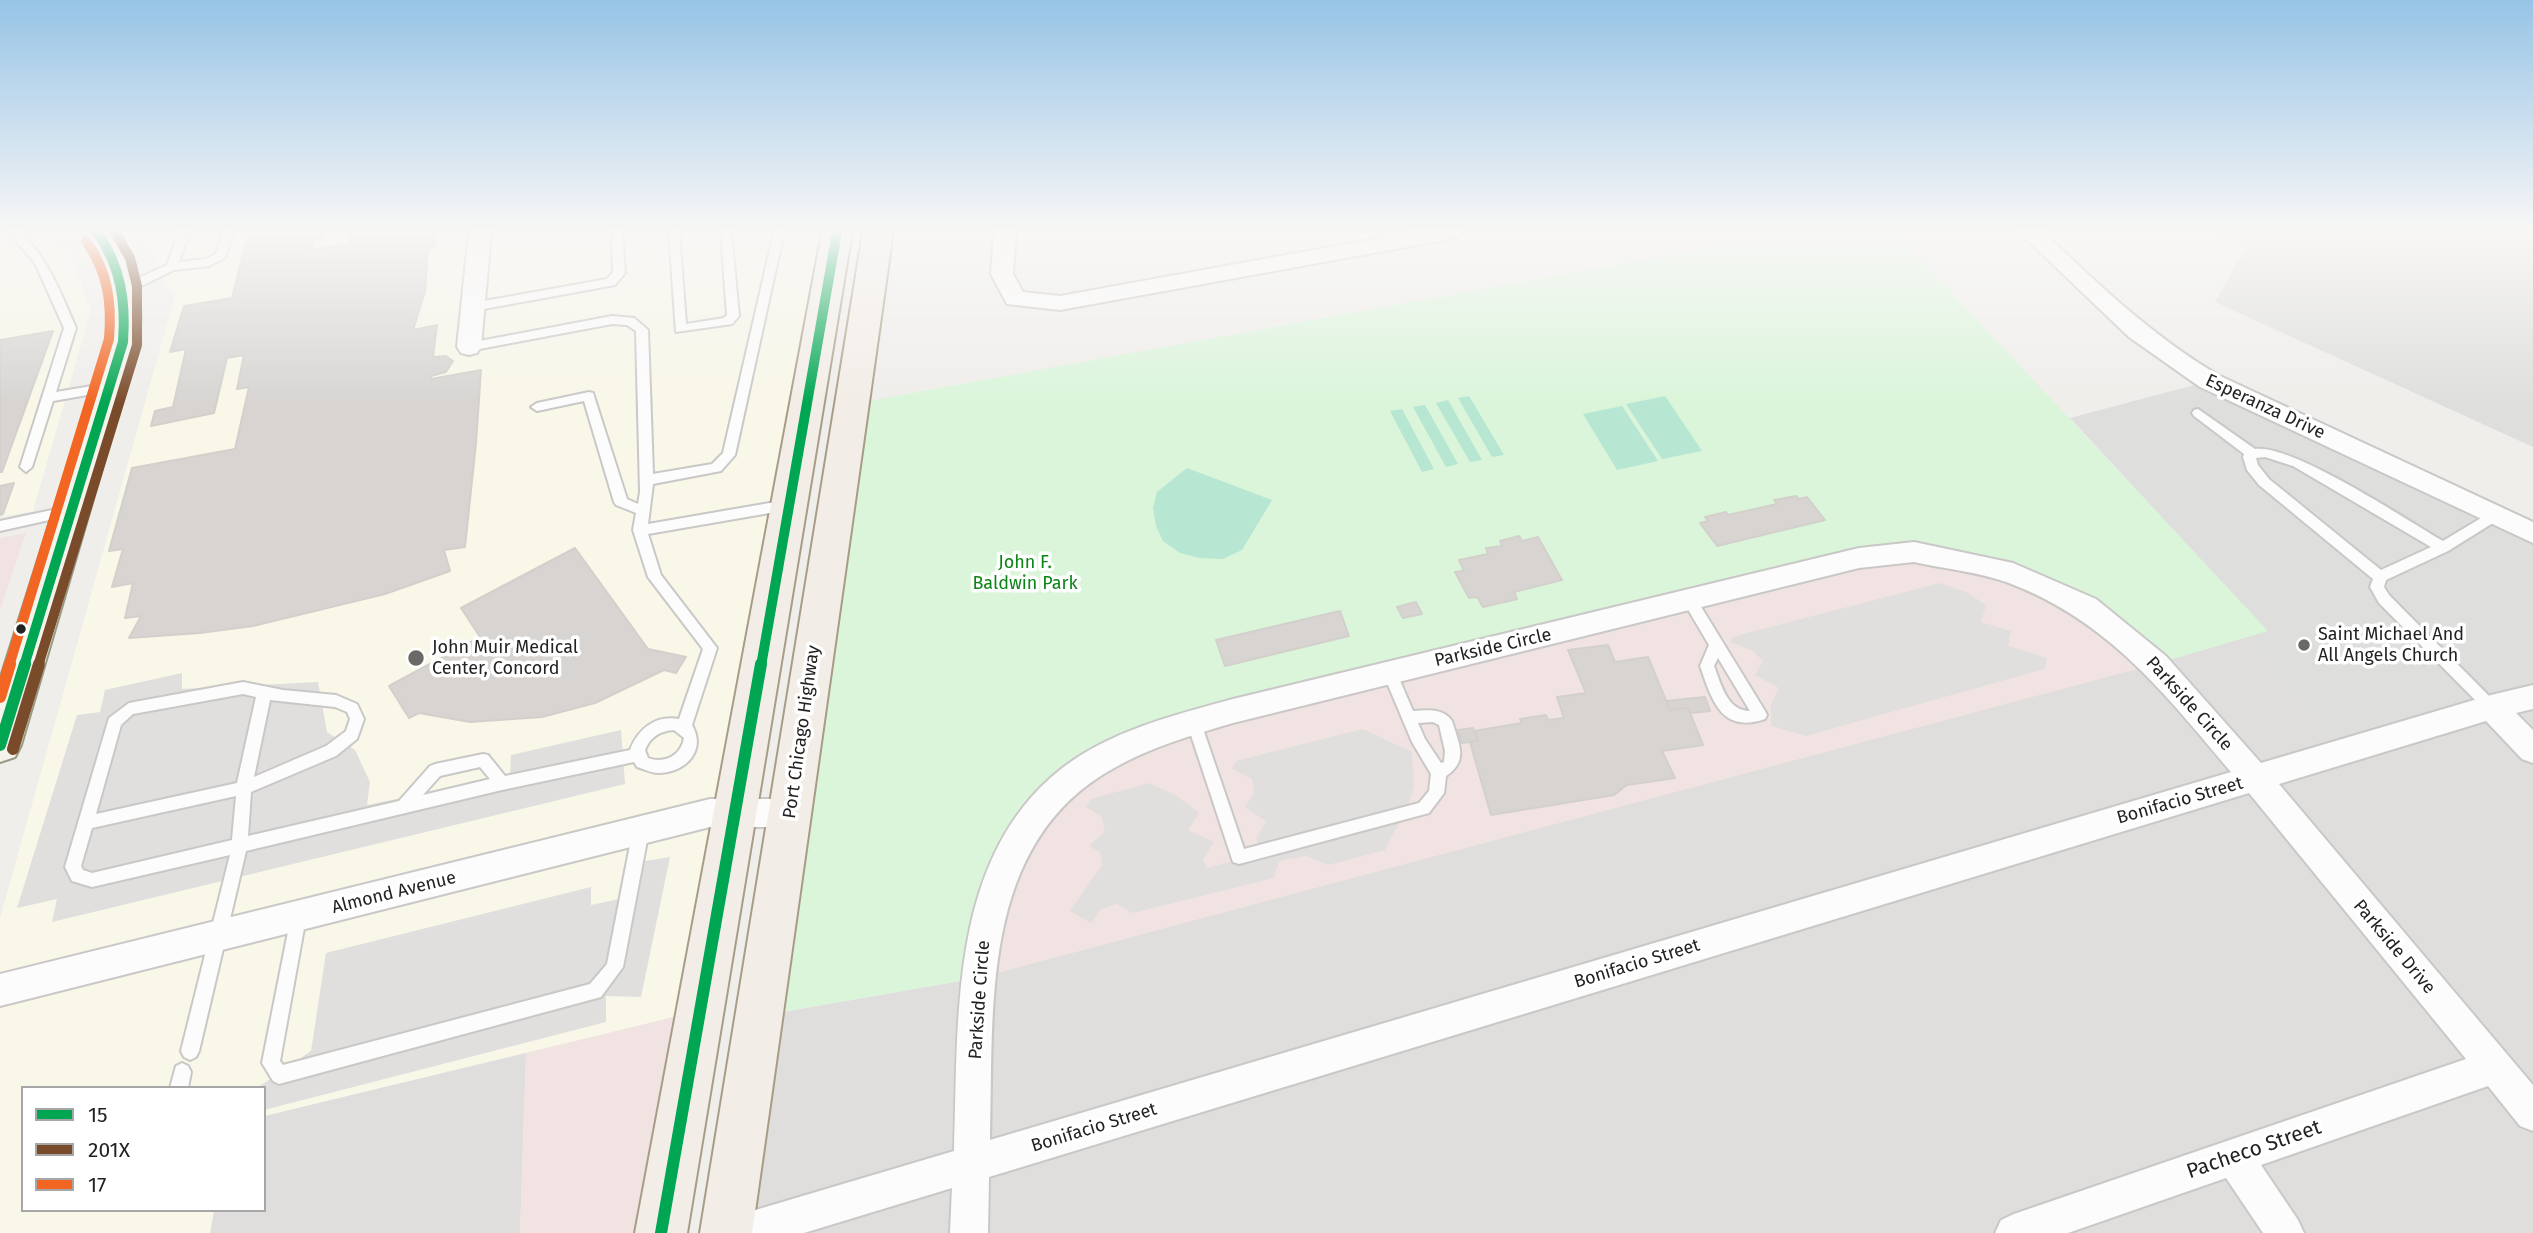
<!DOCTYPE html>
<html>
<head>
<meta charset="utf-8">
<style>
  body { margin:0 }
  #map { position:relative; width:2533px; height:1233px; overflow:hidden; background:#f0eeeb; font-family:"Fira Sans",sans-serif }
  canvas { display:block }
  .legend { position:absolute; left:21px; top:1086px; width:245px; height:126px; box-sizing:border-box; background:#fff; border:2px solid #a7a7a7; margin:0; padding:9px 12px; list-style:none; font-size:21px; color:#222 }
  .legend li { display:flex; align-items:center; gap:14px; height:35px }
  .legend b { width:35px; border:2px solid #a7a7a7 }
</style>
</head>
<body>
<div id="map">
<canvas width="2533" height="1233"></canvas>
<ul class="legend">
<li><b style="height:9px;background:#00a651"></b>15</li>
<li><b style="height:9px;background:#7a4b2a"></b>201X</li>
<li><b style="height:9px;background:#f26522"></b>17</li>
</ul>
</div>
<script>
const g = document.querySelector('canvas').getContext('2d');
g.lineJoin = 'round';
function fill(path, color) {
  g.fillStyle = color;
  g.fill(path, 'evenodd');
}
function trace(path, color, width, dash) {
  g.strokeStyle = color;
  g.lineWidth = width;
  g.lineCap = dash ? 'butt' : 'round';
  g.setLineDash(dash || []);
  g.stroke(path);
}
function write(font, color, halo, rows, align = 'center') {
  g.font = font + ' "Fira Sans",sans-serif';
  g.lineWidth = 7;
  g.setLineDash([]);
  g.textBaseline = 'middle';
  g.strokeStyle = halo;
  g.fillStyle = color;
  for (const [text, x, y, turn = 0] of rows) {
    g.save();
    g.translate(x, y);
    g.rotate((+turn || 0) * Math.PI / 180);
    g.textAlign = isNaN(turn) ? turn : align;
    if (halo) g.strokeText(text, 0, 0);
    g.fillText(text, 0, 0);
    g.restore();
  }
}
fill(new Path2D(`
  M 2246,637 L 2345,752 L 2533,697 L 2533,1233 L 726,1233 L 759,1016 L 978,978 Z
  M 526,1053 L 520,1233 L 210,1233 L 214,1210 L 264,1210 L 264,1116 Z`), '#dfdedc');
fill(new Path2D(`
  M 26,533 L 0,610 L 0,538 Z
  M 1914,552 L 2013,573 L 2156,664 L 978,978 L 1015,843 L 1114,750 Z
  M 698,1011 L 661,1233 L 520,1233 L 526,1053 Z`), '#f1e3e1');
fill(new Path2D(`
  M 0,232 L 45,232 L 70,254 L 91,310 L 33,511 L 0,517 Z
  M 143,232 L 837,232 L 698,1011 L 264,1116 L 264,1088 L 23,1088 L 23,1210 L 214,1210 L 210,1233 L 0,1233 L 0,918 L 176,292 L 169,291 Z`), '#f8f7e8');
fill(new Path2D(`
  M 2203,232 L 2533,232 L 2533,447 L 2215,302 L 2245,249 Z
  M 2209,381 L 2533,533 L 2533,697 L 2345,752 L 2246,637 L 2267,631 L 2070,418 Z`), '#dededc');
fill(new Path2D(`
  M 1795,232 L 1895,232 L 2268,631 L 2156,664 L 2086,607 L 1914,552 L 1157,733 L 1043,806 L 978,978 L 759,1016 L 852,404 Z`), '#daf5da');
fill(new Path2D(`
  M 1469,396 L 1504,455 L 1492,457 L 1458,398 Z
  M 1665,396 L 1702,451 L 1662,459 L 1626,404 Z
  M 1448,400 L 1482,460 L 1470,462 L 1436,403 Z
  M 1425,405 L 1458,464 L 1446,467 L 1413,407 Z
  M 1622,406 L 1658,461 L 1617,470 L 1583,414 Z
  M 1402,409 L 1434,469 L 1422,472 L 1390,411 Z
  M 1187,468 L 1272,500 L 1242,550 L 1223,559 L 1199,558 L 1180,553 L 1163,541 L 1156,526 L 1153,508 L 1157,492 Z`), '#b7e6d2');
fill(new Path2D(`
  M 1940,583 L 1968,593 L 1986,605 L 1981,622 L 2011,631 L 2008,646 L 2047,658 L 2044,669 L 1806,736 L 1771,726 L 1771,704 L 1779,688 L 1755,675 L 1763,661 L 1753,651 L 1730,642 L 1732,637 Z
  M 182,673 L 182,689 L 318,682 L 327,732 L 355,750 L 370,782 L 367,805 L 510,776 L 511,755 L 621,730 L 625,784 L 52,922 L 57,899 L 17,908 L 77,715 L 100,712 L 105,690 Z
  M 1363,729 L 1412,752 L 1414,787 L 1408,806 L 1385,850 L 1328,865 L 1306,856 L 1279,861 L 1274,878 L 1132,913 L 1117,904 L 1101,909 L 1091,923 L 1070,911 L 1102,865 L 1100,852 L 1089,846 L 1105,831 L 1101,816 L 1086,807 L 1091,799 L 1149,783 L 1177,796 L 1199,813 L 1188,830 L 1214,842 L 1203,860 L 1207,868 L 1261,853 L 1256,839 L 1266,821 L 1245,807 L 1254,792 L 1252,779 L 1232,769 L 1236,761 Z
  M 670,857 L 641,997 L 606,996 L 606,1022 L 264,1110 L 264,1088 L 257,1088 L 311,1051 L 326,953 L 591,887 L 591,905 L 638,895 L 645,861 Z`), '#e0dfde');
const building = new Path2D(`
  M 288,232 L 322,232 L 321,239 L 313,240 L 311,250 L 348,244 L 351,232 L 434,232 L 435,248 L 428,249 L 425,291 L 413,330 L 437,325 L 433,357 L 446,356 L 453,361 L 446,372 L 431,376 L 431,379 L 481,370 L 476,443 L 465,547 L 444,550 L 450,571 L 385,594 L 253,626 L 200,633 L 129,638 L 141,616 L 125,618 L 133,583 L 112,587 L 123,549 L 109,551 L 132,468 L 235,449 L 249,387 L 237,389 L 244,355 L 227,358 L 214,413 L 151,426 L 155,411 L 173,407 L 186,349 L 170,352 L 184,306 L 232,298 L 247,238 Z
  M 53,331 L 2,472 L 0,472 L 0,340 Z
  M 14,483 L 3,514 L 0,515 L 0,486 Z
  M 1796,496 L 1799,499 L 1807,497 L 1825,520 L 1717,546 L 1700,523 L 1708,521 L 1705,517 L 1726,512 L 1728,515 L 1777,504 L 1774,500 Z
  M 1519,536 L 1522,541 L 1538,537 L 1562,580 L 1514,592 L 1517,599 L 1483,607 L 1477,597 L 1469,598 L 1455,572 L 1464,571 L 1459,560 L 1488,554 L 1486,548 L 1502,546 L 1500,541 Z
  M 575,548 L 648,649 L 686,657 L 676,673 L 664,670 L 595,703 L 542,717 L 470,722 L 419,713 L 409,718 L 389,686 L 480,637 L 461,608 Z
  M 1416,602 L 1422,614 L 1403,618 L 1397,607 Z
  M 1340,611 L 1349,636 L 1225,666 L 1216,640 Z
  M 1608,645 L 1615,662 L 1648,657 L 1670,710 L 1688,708 L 1703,745 L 1662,751 L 1675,778 L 1627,785 L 1614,795 L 1491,815 L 1470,742 L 1478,741 L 1474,731 L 1522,723 L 1520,719 L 1546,715 L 1548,720 L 1564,718 L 1557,697 L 1586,693 L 1568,650 Z
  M 1705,697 L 1710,711 L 1690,713 L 1688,708 L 1670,710 L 1666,701 Z
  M 1473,728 L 1478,741 L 1462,743 L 1458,730 Z`);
fill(building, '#d7d4d2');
trace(building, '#d3d0cc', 2);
const lane = new Path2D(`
  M 8,232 L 19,232 C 48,257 61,294 76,328 L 56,392 L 110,383 L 116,387 L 110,391 L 53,401 L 32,467 L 26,472 L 20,467 L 64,328 L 35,263 Z
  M 179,232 L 189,232 L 179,262 L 206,259 L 216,254 L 223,232 L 233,232 L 225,258 L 209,266 L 174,270 L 129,292 L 121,292 L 121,286 L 167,265 Z
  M 612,232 L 622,232 L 625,273 L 615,285 L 473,311 L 467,307 L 473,303 L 607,279 L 613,272 Z
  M 669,232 L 679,232 L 686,324 L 724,318 L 727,315 L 721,232 L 731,232 L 739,316 L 732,324 L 676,332 Z
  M 774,232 L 784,232 L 735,455 L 721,471 L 653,484 L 648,524 L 787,500 L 794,505 L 787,510 L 648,534 L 661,575 L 717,648 L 692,725 C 707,751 685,773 658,773 C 651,773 644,769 637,767 L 634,762 L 502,790 L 246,851 L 199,1051 L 196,1057 L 190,1060 L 184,1057 L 181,1051 L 230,855 L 92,887 L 72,881 L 65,867 L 109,718 L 129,703 L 243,682 L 283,690 L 336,695 L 357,704 L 364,719 L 357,739 L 336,756 L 251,792 L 248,836 L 399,801 L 430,766 L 435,764 L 483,754 L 488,755 L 505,776 L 630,750 C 638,729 655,715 679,719 L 703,649 L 648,577 L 633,530 L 636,513 L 616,505 L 614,502 L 584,401 L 537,411 L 531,407 L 537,403 L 589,392 L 593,393 L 627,499 L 638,504 L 640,492 L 636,331 L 627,325 L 612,324 L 469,351 L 463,347 L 469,343 L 612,316 L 634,318 L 648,330 L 653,474 L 712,464 L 723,453 ZM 243,694 L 256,697 L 237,783 L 96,814 L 121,725 L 133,714 ZM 270,700 L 335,707 L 347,712 L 350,719 L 346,731 L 326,746 L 254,777 ZM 674,730 L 684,738 C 681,756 664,764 648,758 L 645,750 C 650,737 660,731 674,730 ZM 480,767 L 490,779 L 423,795 L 440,776 ZM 236,796 L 232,840 L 92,873 L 83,870 L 81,866 L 92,828 Z
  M 2198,409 L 2255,449 C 2291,443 2407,520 2443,541 L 2491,512 L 2501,512 L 2503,515 L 2501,518 L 2448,551 L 2386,580 L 2384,587 L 2389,595 L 2496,703 L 2498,707 L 2496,711 L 2491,713 L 2486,711 L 2379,603 L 2370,587 L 2373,579 L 2259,485 L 2247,470 L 2243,457 L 2244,454 L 2194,416 L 2192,413 L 2194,410 ZM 2265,457 L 2293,466 L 2431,547 L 2381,570 L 2269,479 L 2258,465 L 2256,458 Z
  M 71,506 L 76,508 L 78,511 L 76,514 L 0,531 L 0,521 Z
  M 1690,596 L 1695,597 L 1765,711 L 1767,715 L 1765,719 C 1721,734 1712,700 1700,666 L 1709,645 L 1683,601 L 1685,597 ZM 1718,658 L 1750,711 C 1727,711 1721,684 1714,666 Z
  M 1390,667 L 1395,669 L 1413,711 C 1428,710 1443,708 1452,721 C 1459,744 1469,761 1446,776 L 1444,793 L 1429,813 L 1239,864 L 1233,862 L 1187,723 L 1189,719 L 1194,717 L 1199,719 L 1201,723 L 1244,849 L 1419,803 L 1429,791 L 1431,774 L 1412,742 L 1383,673 L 1385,669 ZM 1433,722 L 1439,725 L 1445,751 L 1444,762 L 1441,763 L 1425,739 L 1418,723 Z
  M 641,823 L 647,825 L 649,830 L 623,967 L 601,997 L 279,1084 L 273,1081 L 262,1063 L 292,912 L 298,909 L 304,912 L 306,917 L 280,1061 L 283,1065 L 590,984 L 607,964 L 633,830 L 635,825 Z
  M 182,1063 L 188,1066 L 191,1072 L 188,1088 L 170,1088 L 176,1066 Z`);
const street = new Path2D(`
  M 469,232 L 491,232 L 481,347 L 477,353 L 469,355 L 461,353 L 457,347 Z
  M 994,232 L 1016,232 L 1013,274 L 1023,292 L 1060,296 L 1413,232 L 1461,232 L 1458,237 L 1450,239 L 1060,310 L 1007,304 L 991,274 Z
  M 2019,232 L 2043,232 C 2098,284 2152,336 2218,375 L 2533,522 L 2533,543 L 2200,387 L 2129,337 Z
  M 1914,542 L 2013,563 L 2096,599 L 2166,656 L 2261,763 L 2491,695 L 2533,685 L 2533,709 L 2516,713 L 2533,730 L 2533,763 L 2522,759 L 2486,721 L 2279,784 L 2533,1085 L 2533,1131 L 2520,1126 L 2488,1086 L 2261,1165 L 2298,1220 L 2304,1233 L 2263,1233 L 2226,1178 L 2068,1233 L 1995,1233 L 2001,1220 L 2014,1214 L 2466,1059 L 2249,793 L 989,1177 L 988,1233 L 950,1233 L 952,1188 L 804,1233 L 723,1233 L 729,1220 L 742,1214 L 954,1151 C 959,1022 947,859 1061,769 C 1110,731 1174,715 1233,699 L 1859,548 ZM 1914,562 C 1945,569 1979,572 2009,583 C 2109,621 2164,693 2231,772 L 990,1140 C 994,1008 978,843 1114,768 C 1151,747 1192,735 1233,723 L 1859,568 Z
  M 710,799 L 791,799 L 802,803 L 807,813 L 802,823 L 791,827 L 710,827 L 0,1006 L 0,974 Z`);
const secondary = new Path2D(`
  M 82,232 L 113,232 C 139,265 143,301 139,342 L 21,745 L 15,757 L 0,762 L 0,680 L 107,342 C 112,296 108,271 82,232 Z`);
const primary = new Path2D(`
  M 822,232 L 852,232 L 687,1233 L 635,1233 Z
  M 863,232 L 893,232 L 752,1233 L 700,1233 Z`);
trace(lane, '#c9c8c7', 4);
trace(street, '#c9c8c7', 4);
trace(secondary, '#999a82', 4);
trace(primary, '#a79c86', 4);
fill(lane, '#fdfcfc');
fill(street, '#fdfcfc');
fill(secondary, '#f4f4ed');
fill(primary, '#f3ede7');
trace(new Path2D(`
  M 24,666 L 123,342 C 126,301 121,267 97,232
  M 761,666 L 837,232`), '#00a651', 10);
trace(new Path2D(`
  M 0,745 L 25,664
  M 661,1233 L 761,664`), '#00a651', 12);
trace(new Path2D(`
  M 38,666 L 137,345 L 137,286 L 130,258 L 115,232`), '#7a4b2a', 10);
trace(new Path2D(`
  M 13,749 L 39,664`), '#7a4b2a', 12);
trace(new Path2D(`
  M 9,666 L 109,339 C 112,302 108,272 86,241`), '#f26522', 10);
trace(new Path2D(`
  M 0,697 L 10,664`), '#f26522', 12);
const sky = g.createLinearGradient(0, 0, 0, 404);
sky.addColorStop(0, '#97c4e6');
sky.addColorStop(0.57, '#f8f7f6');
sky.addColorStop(1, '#f8f7f600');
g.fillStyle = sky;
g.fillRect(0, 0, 2533, 404);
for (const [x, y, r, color] of [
  [21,629,6,"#222"],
  [2304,645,7,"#6a6968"],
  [416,658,9,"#6a6968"]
]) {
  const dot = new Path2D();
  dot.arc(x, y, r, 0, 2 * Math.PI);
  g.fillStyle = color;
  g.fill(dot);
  trace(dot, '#fff', 2.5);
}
write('18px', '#222', '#fff', [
  ["Esperanza Drive",2265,407,25],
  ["Parkside Circle",1493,648,-13],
  ["Parkside Circle",2189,704,48],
  ["Port Chicago Highway",802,732,-82],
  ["Bonifacio Street",2180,801,-16],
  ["Almond Avenue",394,893,-14],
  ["Parkside Drive",2394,947,50],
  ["Bonifacio Street",1637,964,-17],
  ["Parkside Circle",980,1000,-86],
  ["Bonifacio Street",1094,1128,-17]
]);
write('18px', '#0c8416', '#fff', [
  ["John F.",1025,563],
  ["Baldwin Park",1025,584]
]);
write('18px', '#222', '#fff', [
  ["Saint Michael And",2318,635],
  ["All Angels Church",2318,656],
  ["John Muir Medical",432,648],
  ["Center, Concord",432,669]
], 'left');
write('21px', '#222', '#fff', [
  ["Pacheco Street",2254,1150,-19]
]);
</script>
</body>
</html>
